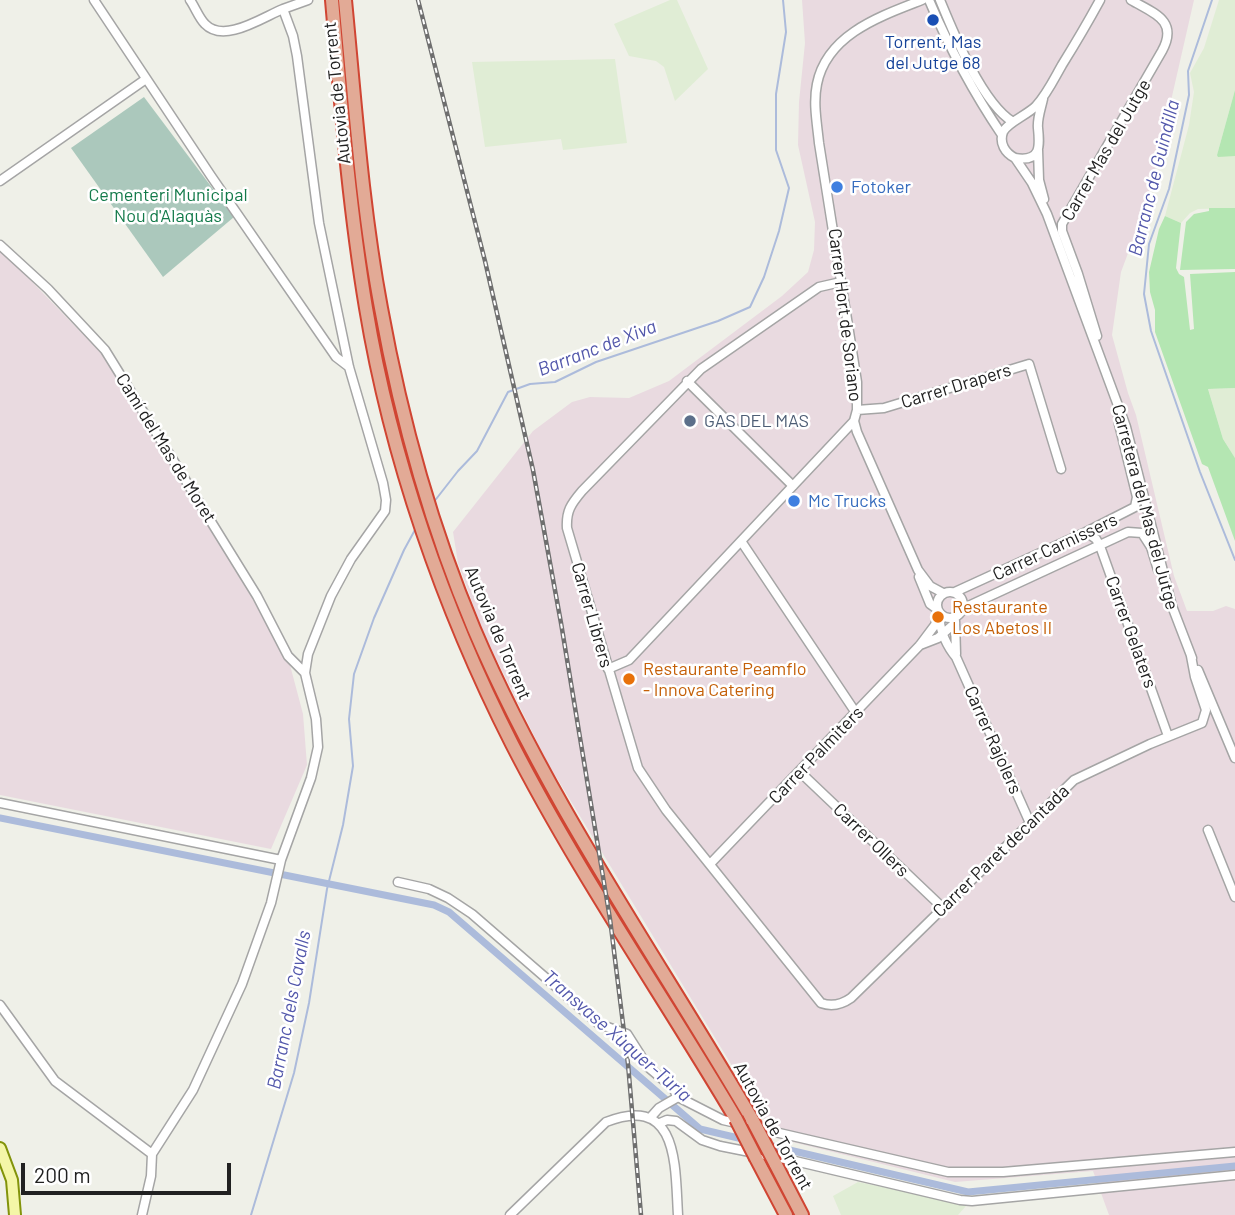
<!DOCTYPE html>
<html>
<head>
<meta charset="utf-8">
<style>
  body { margin:0 }
  #map { position:relative; width:1235px; height:1215px; overflow:hidden; background:#eff0e8; font-family:Barlow,sans-serif }
  canvas { display:block }
  .scale { position:absolute; left:21px; top:1163px; width:210px; height:32px; box-sizing:border-box; border:4px solid #212121; border-top:0; padding-left:9px; font-size:21px; line-height:24px; white-space:nowrap; color:#212121; -webkit-text-stroke:5px #fff; paint-order:stroke }
</style>
</head>
<body>
<div id="map">
<canvas width="1235" height="1215"></canvas>
<div class="scale">200 m</div>
</div>
<script>
const g = document.querySelector('canvas').getContext('2d');
g.lineJoin = 'round';
function fill(path, color) {
  g.fillStyle = color;
  g.fill(path, 'evenodd');
}
function trace(path, color, width, dash) {
  g.strokeStyle = color;
  g.lineWidth = width;
  g.lineCap = dash ? 'butt' : 'round';
  g.setLineDash(dash || []);
  g.stroke(path);
}
function write(font, color, halo, rows, align = 'center') {
  g.font = font + ' Barlow,sans-serif';
  g.lineWidth = 5;
  g.setLineDash([]);
  g.textBaseline = 'middle';
  g.strokeStyle = halo;
  g.fillStyle = color;
  for (const [text, x, y, turn = 0] of rows) {
    g.save();
    g.translate(x, y);
    g.rotate((+turn || 0) * Math.PI / 180);
    g.textAlign = isNaN(turn) ? turn : align;
    if (halo) g.strokeText(text, 0, 0);
    g.fillText(text, 0, 0);
    g.restore();
  }
}
fill(new Path2D(`
  M 802,0 L 1194,0 L 1149,197 L 1121,272 L 1112,335 L 1128,393 L 1136,415 L 1174,576 L 1187,611 L 1213,611 L 1226,606 L 1235,609 L 1235,1215 L 1109,1215 L 1093,1171 L 955,1182 L 776,1138 L 547,762 L 483,632 L 458,563 L 453,532 L 533,431 L 572,402 L 590,397 L 629,398 L 669,381 L 782,296 L 808,272 L 814,250 L 815,222 L 798,145 L 799,102 L 805,43 Z
  M 0,251 L 9,258 L 103,355 L 210,524 L 290,665 L 303,714 L 307,765 L 271,849 L 0,795 Z`), '#e9dae0');
fill(new Path2D(`
  M 670,0 L 677,0 L 708,69 L 675,101 L 664,67 L 656,61 L 629,56 L 614,24 Z
  M 1219,0 L 1235,0 L 1235,90 L 1217,155 L 1235,156 L 1235,208 L 1198,209 L 1190,213 L 1181,223 L 1165,216 L 1189,125 L 1194,92 L 1190,73 L 1204,48 Z
  M 615,59 L 627,143 L 563,150 L 561,139 L 485,147 L 472,62 Z
  M 1235,388 L 1235,458 L 1223,439 L 1208,389 Z
  M 858,1182 L 966,1204 L 966,1206 L 958,1215 L 841,1215 L 833,1196 Z`), '#e0edd5');
fill(new Path2D(`
  M 1235,90 L 1235,156 L 1218,157 L 1217,155 Z
  M 1209,208 L 1235,208 L 1235,269 L 1180,270 L 1186,222 L 1194,214 L 1209,211 Z
  M 1165,216 L 1181,223 L 1176,268 L 1179,274 L 1184,277 L 1190,330 L 1194,329 L 1190,274 L 1235,272 L 1235,388 L 1208,389 L 1223,439 L 1235,458 L 1235,541 L 1208,467 L 1202,464 L 1155,332 L 1155,310 L 1150,292 L 1149,272 L 1159,229 Z`), '#b4e6b2');
fill(new Path2D(`
  M 144,97 L 234,217 L 163,277 L 71,148 Z`), '#abc8bc');
trace(new Path2D(`
  M 1212,0 L 1188,71 L 1189,95 L 1169,189 L 1149,244 L 1144,294 L 1151,331 L 1200,472 L 1235,560
  M 433,503 L 458,471 L 477,451 L 508,392 L 530,384 L 555,382 L 596,362 L 718,321 L 750,307 L 764,277 L 779,231 L 789,188 L 776,150 L 776,94 L 786,32 L 783,0
  M 251,1215 L 294,1073 L 309,1003 L 327,889 L 343,825 L 353,766 L 349,719 L 354,674 L 374,618 L 404,550 L 416,528`), '#acbbdb', 2);
trace(new Path2D(`
  M 0,818 L 434,905 L 449,912 L 700,1129 L 968,1192 L 1235,1166`), '#acbbdb', 7);
const minor = new Path2D(`
  M 94,0 L 211,176 L 336,357 L 349,367
  M 929,0 C 949,47 973,92 1002,135
  M 940,0 C 954,34 982,103 1013,122
  M 283,9 L 308,0
  M 1043,99 C 1041,108 1037,119 1038,128 C 1040,147 1041,162 1015,158 C 1005,153 999,143 1003,132 C 1007,123 1027,115 1036,106 C 1047,94 1054,79 1062,65 C 1075,44 1088,22 1100,0
  M 1038,150 L 1039,180 L 1044,199
  M 1015,158 L 1032,183 L 1047,214 L 1126,427 L 1172,606 L 1192,658
  M 0,181 L 146,79
  M 0,245 L 48,289 L 105,350 L 257,596 L 288,656 L 305,673
  M 841,282 L 819,287 L 701,369 L 582,491 C 571,504 566,511 567,528 L 638,768 L 666,810 L 821,1003 C 832,1007 841,1005 851,998 L 1074,780 L 1150,744 L 1202,723 L 1206,710 L 1195,677 L 1191,656
  M 1097,336 L 1078,274 L 1062,231 L 1062,224 L 1162,51 C 1179,20 1153,13 1131,0
  M 687,381 L 793,486
  M 857,410 L 884,408 L 1029,364 L 1061,469
  M 854,421 L 857,432 L 918,570 L 930,586 L 943,593
  M 1086,532 L 1096,539 L 1100,546 L 1168,736
  M 741,541 L 856,713
  M 919,577 L 930,604 L 937,609
  M937 605a13 13 0 1 1 26 0a13 13 0 1 1-26 0Z
  M 955,592 L 1086,532 L 1135,507 L 1137,497 L 1119,424 L 1118,412
  M 962,609 L 1128,532 L 1142,533 L 1151,547 L 1158,570
  M 940,618 C 939,630 948,648 956,657 L 1030,823
  M 955,621 L 956,654
  M 920,645 L 938,638 L 955,623
  M 608,669 L 629,660 L 854,421 L 857,410 L 857,382 L 819,143 C 817,123 813,103 817,84 C 827,34 881,16 922,0
  M 1198,670 L 1235,758
  M 800,772 L 943,908
  M 0,803 L 281,860
  M 1208,830 L 1235,897
  M 710,864 L 920,645 L 935,625 L 939,612
  M 398,882 L 429,889 L 448,898 L 472,914 L 599,1024 L 627,1034 L 648,1067 L 673,1088 L 678,1097 L 723,1120 L 948,1172 L 1003,1172 L 1235,1152
  M 0,1005 L 55,1081 L 152,1154
  M 650,1118 L 659,1108 L 678,1097
  M 660,1123 L 667,1120 L 676,1121 L 702,1140 L 720,1146 L 795,1161 L 960,1200 L 972,1201 L 1235,1175
  M 142,1215 L 151,1176 L 152,1154 L 193,1090 L 242,984 L 271,903 L 281,860 L 311,778 L 318,747 L 316,719 L 305,673 L 308,654 L 331,596 L 351,559 L 385,511 L 386,500 L 383,483 L 349,367 L 319,223 L 297,56 L 293,36 L 283,9 C 263,17 224,44 205,24 C 199,18 195,7 190,0
  M 510,1215 L 606,1122 C 679,1093 675,1166 678,1215`);
const major = new Path2D(`
  M 0,1148 L 12,1180 L 15,1215`);
const highway = new Path2D(`
  M 332,0 C 341,103 349,206 366,308 C 391,458 443,608 512,744 C 578,873 662,994 736,1119
  M 345,0 C 355,103 362,207 381,308 C 401,418 431,527 474,629 C 548,803 658,958 753,1121
  M 756,1158 L 786,1215
  M 775,1163 L 802,1215`);
trace(minor, '#a5a5a5', 11);
trace(major, '#82930a', 14);
trace(highway, '#d04533', 16);
trace(minor, '#fff', 8);
trace(major, '#f4f6a7', 10);
trace(highway, '#e2aa96', 12);
const rail = new Path2D(`
  M 418,0 L 485,261 L 533,470 L 561,623 L 610,919 L 628,1064 L 641,1215`);
trace(rail, '#6f6f6f', 4.5);
trace(rail, '#fff', 2, [5]);
const highwayBridge = new Path2D(`
  M 736,1119 L 756,1158
  M 753,1121 L 775,1163`);
trace(highwayBridge, '#d04533', 16, []);
trace(highwayBridge, '#e2aa96', 12);
for (const [x, y, r, color] of [
  [933,20,7,"#1a4fb4"],
  [837,187,7,"#3f7fe0"],
  [690,421,7,"#5c6f8a"],
  [794,501,7,"#3f7fe0"],
  [938,617,7,"#e8710a"],
  [629,679,7,"#e8710a"]
]) {
  const dot = new Path2D();
  dot.arc(x, y, r, 0, 2 * Math.PI);
  g.fillStyle = color;
  g.fill(dot);
  trace(dot, '#fff', 2.5);
}
write('18px', '#164399', '#fff', [
  ["Torrent, Mas",933,42],
  ["del Jutge 68",933,63]
]);
write('18px', '#212121', '#fff', [
  ["Autovia de Torrent",337,93,-96],
  ["Carrer Mas del Jutge",1106,150,-60],
  ["Carrer Hort de Soriano",845,315,83],
  ["Carrer Drapers",956,386,-17],
  ["Camí del Mas de Moret",166,448,58],
  ["Carretera del Mas del Jutge",1145,507,75],
  ["Carrer Carnissers",1055,547,-25],
  ["Carrer Librers",592,615,74],
  ["Carrer Gelaters",1131,632,70],
  ["Autovia de Torrent",498,633,67],
  ["Carrer Rajolers",993,740,66],
  ["Carrer Palmiters",816,755,-46],
  ["Carrer Ollers",871,840,44],
  ["Carrer Paret decantada",1001,851,-44],
  ["Autovia de Torrent",773,1126,61]
]);
write('18px', '#366cbe', '#fff', [
  ["Fotoker",851,187],
  ["Mc Trucks",808,501]
], 'left');
write('18px', '#137a4a', '#fff', [
  ["Cementeri Municipal",168,195],
  ["Nou d'Alaquàs",168,216]
]);
write('18px', '#4e5e75', '#fff', [
  ["GAS DEL MAS",704,421]
], 'left');
write('18px', '#c56008', '#fff', [
  ["Restaurante",952,607],
  ["Los Abetos II",952,628],
  ["Restaurante Peamflo",643,669],
  ["- Innova Catering",643,690]
], 'left');
write('italic 19px', '#5257ab', '#fff', [
  ["Barranc de Guindilla",1154,178,-76],
  ["Barranc de Xiva",597,348,-21],
  ["Barranc dels Cavalls",289,1010,-79],
  ["Transvase Xùquer-Tùria",617,1036,41]
]);
</script>
</body>
</html>
